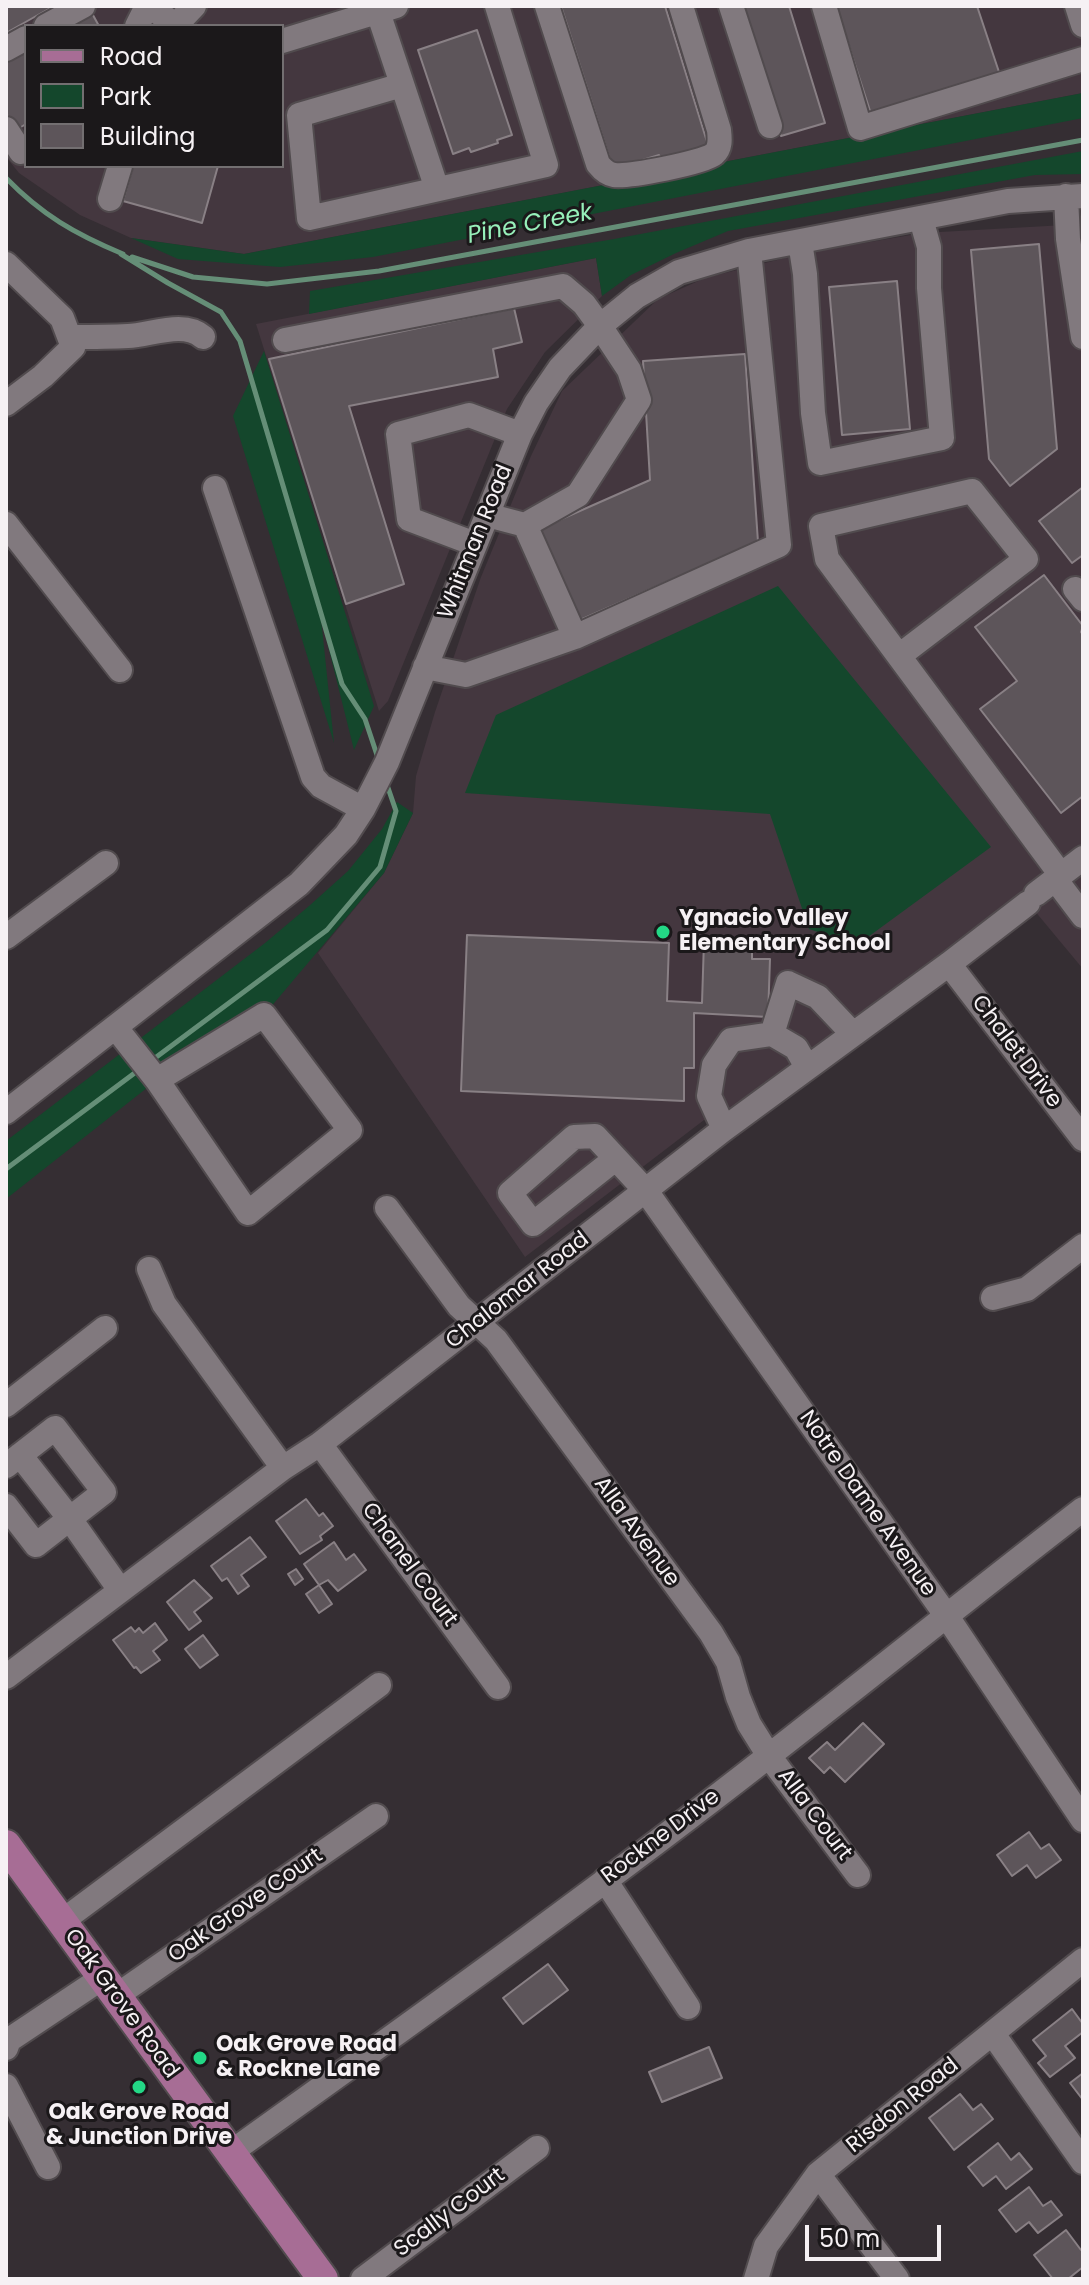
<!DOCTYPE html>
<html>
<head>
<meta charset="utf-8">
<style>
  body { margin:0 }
  #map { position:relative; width:1089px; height:2285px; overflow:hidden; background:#352e33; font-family:Poppins,sans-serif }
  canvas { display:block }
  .frame { position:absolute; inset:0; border:8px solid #f6f1f4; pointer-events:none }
  .legend { position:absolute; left:24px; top:24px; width:260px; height:144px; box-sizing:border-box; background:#1b181a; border:2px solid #736f71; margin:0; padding:10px 14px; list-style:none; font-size:24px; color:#f6f1f4 }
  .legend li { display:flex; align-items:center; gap:16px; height:40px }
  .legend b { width:40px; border:2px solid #736f71 }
  .scale { position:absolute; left:805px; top:2225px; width:136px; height:36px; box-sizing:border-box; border:4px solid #f6f1f4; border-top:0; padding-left:10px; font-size:24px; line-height:28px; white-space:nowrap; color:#f6f1f4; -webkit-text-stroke:6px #1b181a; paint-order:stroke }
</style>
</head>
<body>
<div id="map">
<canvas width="1089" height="2285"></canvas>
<div class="frame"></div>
<ul class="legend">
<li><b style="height:10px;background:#a76d95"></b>Road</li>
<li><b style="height:22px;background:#14472c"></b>Park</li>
<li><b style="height:22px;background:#5d555a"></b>Building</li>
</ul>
<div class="scale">50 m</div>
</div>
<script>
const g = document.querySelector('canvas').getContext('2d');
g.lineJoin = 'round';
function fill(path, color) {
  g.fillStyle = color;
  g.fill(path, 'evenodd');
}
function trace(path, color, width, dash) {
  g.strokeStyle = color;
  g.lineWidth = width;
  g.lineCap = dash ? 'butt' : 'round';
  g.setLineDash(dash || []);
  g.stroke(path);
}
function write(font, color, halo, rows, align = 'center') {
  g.font = font + ' Poppins,sans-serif';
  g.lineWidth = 6;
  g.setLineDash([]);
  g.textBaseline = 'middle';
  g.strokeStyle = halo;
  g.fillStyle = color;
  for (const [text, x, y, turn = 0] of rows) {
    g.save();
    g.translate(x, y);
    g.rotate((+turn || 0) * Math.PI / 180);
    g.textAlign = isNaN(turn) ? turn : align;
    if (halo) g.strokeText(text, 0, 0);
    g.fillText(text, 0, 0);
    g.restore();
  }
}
fill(new Path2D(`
  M 6,6 L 1083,6 L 1083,93 L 244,254 L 131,238 L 80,215 L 19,173 L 6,157 ZM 26,26 L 282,26 L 282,166 L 26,166 Z
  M 1083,224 L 1083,969 L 1029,904 L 724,1129 L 704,1120 L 525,1257 L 318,953 L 384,873 L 413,813 L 416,776 L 435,712 L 481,577 L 531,456 L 562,391 L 658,299 L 705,278 L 801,254 L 922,233 Z
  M 596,258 L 602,296 L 545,352 L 507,409 L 388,701 L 379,711 L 256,324 Z`), '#44373f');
fill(new Path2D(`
  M 1083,93 L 1083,118 L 373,257 L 280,267 L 178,259 L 131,238 L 244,254 Z
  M 1083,151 L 1083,174 L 1035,175 L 728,231 L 676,253 L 631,275 L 602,296 L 596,258 L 309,314 L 310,291 L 614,239 Z
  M 264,351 L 374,706 L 354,750 L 321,618 L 334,743 L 233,416 Z
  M 778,586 L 991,847 L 857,945 L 809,929 L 770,814 L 465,793 L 496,715 Z
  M 397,802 L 413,813 L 384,873 L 264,1015 L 157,1080 L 6,1199 L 6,1141 L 265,943 L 309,906 L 348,871 L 382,829 Z`), '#14472c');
trace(new Path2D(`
  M 6,178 C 42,215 75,234 123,254
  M 121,254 L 168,283 L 221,312 L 240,341 L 342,684 L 365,719 L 378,758
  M 132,257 L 193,277 L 267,284 L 379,271 L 1083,140
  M 151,1061 L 327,930 L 380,867 L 396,811 L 386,782
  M 6,1169 L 140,1069`), '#658e77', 5);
const building = new Path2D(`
  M 6,6 L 54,6 L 6,33 Z
  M 88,6 L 99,26 L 54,26 Z
  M 561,6 L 665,6 L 708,145 L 662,161 L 659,155 L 613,169 Z
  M 741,6 L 789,6 L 825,123 L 781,136 Z
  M 836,6 L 977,6 L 1000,75 L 872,117 Z
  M 477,30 L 512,135 L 497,140 L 498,143 L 471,152 L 469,148 L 453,154 L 418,50 Z
  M 26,42 L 26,124 L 16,130 L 6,113 L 6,54 Z
  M 133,166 L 218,166 L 202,223 L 123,201 Z
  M 1039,244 L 1057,449 L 1010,486 L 989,459 L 971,250 Z
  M 897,281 L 910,429 L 842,435 L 829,287 Z
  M 514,308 L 522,342 L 493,349 L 498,377 L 349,406 L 404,584 L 346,604 L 269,359 Z
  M 745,354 L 758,542 L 580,620 L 539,529 L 650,480 L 643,361 Z
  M 1083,487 L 1083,555 L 1072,563 L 1039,521 Z
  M 1044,575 L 1083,626 L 1081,632 L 1083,635 L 1083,796 L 1061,813 L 980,709 L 1017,681 L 975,627 Z
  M 467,935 L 669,943 L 667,1001 L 702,1003 L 704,941 L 752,941 L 752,959 L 770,959 L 768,1017 L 694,1013 L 694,1068 L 684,1068 L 684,1101 L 461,1091 Z
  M 306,1499 L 319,1516 L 323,1513 L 333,1526 L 320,1536 L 322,1540 L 300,1554 L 276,1521 Z
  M 250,1537 L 266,1557 L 241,1575 L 249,1586 L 238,1594 L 227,1578 L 222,1581 L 211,1566 Z
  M 334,1542 L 346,1560 L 354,1554 L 366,1570 L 338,1591 L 328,1580 L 319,1585 L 304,1564 Z
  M 296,1569 L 303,1579 L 295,1585 L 288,1574 Z
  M 194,1580 L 212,1598 L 194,1612 L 201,1621 L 189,1630 L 167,1602 Z
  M 319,1585 L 332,1604 L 319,1613 L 306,1594 Z
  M 155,1623 L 167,1640 L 153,1651 L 160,1660 L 141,1673 L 136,1667 L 134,1668 L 113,1640 L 131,1627 L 135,1632 L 139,1628 L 143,1633 Z
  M 203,1635 L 218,1655 L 200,1668 L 185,1649 Z
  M 863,1723 L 884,1744 L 845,1782 L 830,1767 L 824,1773 L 809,1758 L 827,1742 L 835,1750 Z
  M 1029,1832 L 1041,1849 L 1049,1844 L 1061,1860 L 1036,1878 L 1027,1865 L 1012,1876 L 997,1855 Z
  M 548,1964 L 568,1990 L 523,2024 L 503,1998 Z
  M 1072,2009 L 1083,2024 L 1083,2032 L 1065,2046 L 1075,2058 L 1050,2077 L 1038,2063 L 1046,2056 L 1033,2040 Z
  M 709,2047 L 722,2078 L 662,2102 L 649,2072 Z
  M 1083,2073 L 1083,2100 L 1070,2083 Z
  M 960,2094 L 973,2110 L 981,2104 L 993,2119 L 954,2150 L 929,2118 Z
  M 998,2143 L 1011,2160 L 1019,2153 L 1032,2169 L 1006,2189 L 996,2176 L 983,2186 L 968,2167 Z
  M 1029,2187 L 1043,2206 L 1051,2201 L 1062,2215 L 1038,2233 L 1029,2222 L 1016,2232 L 999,2210 Z
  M 1066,2230 L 1081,2250 L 1083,2248 L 1083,2267 L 1068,2279 L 1053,2279 L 1034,2255 Z`);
fill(building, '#5d555a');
trace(building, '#898085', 2);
const minor = new Path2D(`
  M 150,6 L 176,26
  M 376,6 L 437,189
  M 547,6 L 598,164 C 602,169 607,174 614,175 C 628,177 703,163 714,154 C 721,148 720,139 719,130 L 681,6
  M 731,6 L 770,126
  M 824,6 L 860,128 L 1083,59
  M 1077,6 L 1083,25
  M 46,26 L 83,6
  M 137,26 L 147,6
  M 175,26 L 194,6
  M 282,41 L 396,6
  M 6,49 L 26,38
  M 402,85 L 299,115 L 309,218 L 546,165 L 497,6
  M 6,129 L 21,152 L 26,149
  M 1066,196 L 1068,239 L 1083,337
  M 110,199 L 120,166
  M 800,242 L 805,274 L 813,413 L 820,463 L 942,438 L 929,288 L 929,247 L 921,219
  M 6,264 L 62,318 L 73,347 L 43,376 L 6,404
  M 70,337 C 89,337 109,337 128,336 C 151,335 184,320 203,337
  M 285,340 L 563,286 L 584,304 L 600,326 L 629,370 L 639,400 L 578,495 L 525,525
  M 215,488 L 313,777 L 321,786 L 363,809
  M 487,515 L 525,525 L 575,637
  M 6,524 L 120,670
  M 475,544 L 409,519 L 398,434 L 469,415 L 520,434
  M 1075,589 L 1083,599
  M 899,656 L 1026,559 L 972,491 L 821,526 L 827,559 L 1061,875
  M 425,667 L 466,675 L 575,637 L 779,545 L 749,251
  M 1055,879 L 1083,916
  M 1036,894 L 1083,858
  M 6,937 L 106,863
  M 949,964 L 1083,1139
  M 116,1028 L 157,1080 L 248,1213 L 350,1130 L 264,1015 L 157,1080
  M 772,1034 L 788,983 L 818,997 L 853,1034
  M 6,1112 L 299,884 L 346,835 L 363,809 L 387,762 L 520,434 L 536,403 L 560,368 L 600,326 L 637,296 L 679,272 L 749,251 L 1008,201 L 1083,196
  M 724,1129 L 709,1096 L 714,1065 L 731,1040 L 772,1034 L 796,1048 L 807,1067
  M 615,1159 L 533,1224 L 510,1193 L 574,1137 L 595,1136 L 646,1191 L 946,1615 L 1083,1820
  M 387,1208 L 459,1306 L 496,1340 L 711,1633 L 728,1662 L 738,1697 L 749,1724 L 769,1756 L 858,1875
  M 149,1269 L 164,1304 L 283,1468
  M 993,1298 L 1027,1289 L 1083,1246
  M 6,1405 L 105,1328
  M 320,1444 L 498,1687
  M 20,1455 L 70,1519 L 120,1590
  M 6,1466 L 55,1428 L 104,1492 L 36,1545 L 6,1506
  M 6,1677 L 283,1468 L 320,1444 L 724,1129 L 949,964 L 1028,903
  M 605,1880 L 688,2007
  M 61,1922 L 379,1685
  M 116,1996 L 376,1816
  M 993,2034 L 1083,2162
  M 6,2048 L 9,2040 L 102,1978
  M 6,2086 L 48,2167
  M 230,2153 C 411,2023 594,1893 770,1755 C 874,1674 978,1590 1083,1509
  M 818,2174 L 897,2279
  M 363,2279 L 537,2148
  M 756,2279 L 766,2246 L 818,2174 L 1083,1960`);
const major = new Path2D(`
  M 6,1845 L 323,2279`);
trace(minor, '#514b4e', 28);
trace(major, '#514b4e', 34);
trace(minor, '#81797e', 24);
trace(major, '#a76d95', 30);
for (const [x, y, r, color] of [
  [663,932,8,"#23d886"],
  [200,2058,8,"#23d886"],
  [139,2087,8,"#23d886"]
]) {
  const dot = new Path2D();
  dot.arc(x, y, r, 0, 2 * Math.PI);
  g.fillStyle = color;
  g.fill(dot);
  trace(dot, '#1b181a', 3);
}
write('22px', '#f6f1f4', '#1b181a', [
  ["Whitman Road",476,542,-68],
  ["Chalet Drive",1016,1052,53],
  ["Chalomar Road",518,1291,-38],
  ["Notre Dame Avenue",867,1504,55],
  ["Alla Avenue",636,1532,54],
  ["Chanel Court",409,1565,54],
  ["Alla Court",814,1815,53],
  ["Rockne Drive",661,1837,-37],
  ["Oak Grove Court",246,1906,-35],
  ["Oak Grove Road",121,2004,54],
  ["Risdon Road",903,2106,-39],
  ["Scally Court",450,2213,-37]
]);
write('bold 22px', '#f6f1f4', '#1b181a', [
  ["Ygnacio Valley",679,919],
  ["Elementary School",679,944],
  ["Oak Grove Road",216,2045],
  ["& Rockne Lane",216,2070],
  ["Oak Grove Road",139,2113,"center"],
  ["& Junction Drive",139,2138,"center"]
], 'left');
write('italic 24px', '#97f0ba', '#1b181a', [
  ["Pine Creek",530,225,-11]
]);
</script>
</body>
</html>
